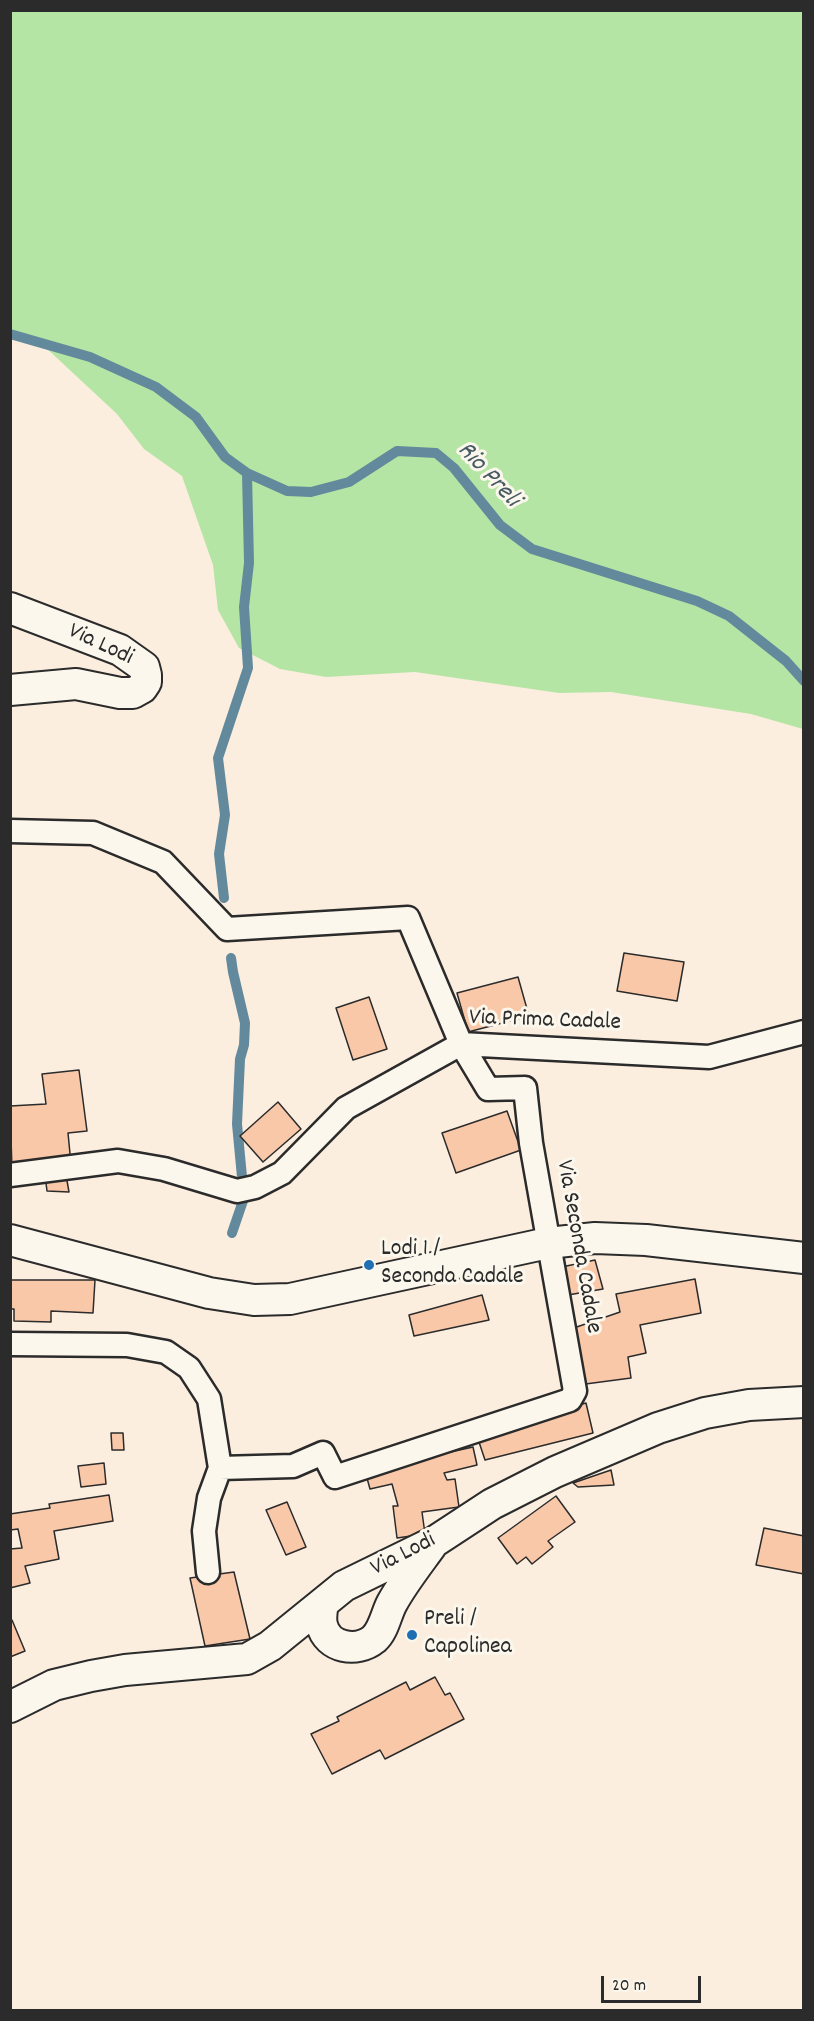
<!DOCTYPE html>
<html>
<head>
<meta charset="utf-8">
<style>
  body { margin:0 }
  #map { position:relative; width:814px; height:2021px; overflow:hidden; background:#fbeedf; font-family:Dekko,sans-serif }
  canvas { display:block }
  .frame { position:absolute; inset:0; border:12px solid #2b2b2b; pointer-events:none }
  .scale { position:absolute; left:601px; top:1976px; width:100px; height:27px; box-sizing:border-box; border:3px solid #2b2b2b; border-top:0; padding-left:8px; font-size:18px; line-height:21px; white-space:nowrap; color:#2b2b2b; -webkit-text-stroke:4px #fbf7ec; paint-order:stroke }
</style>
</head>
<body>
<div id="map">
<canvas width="814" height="2021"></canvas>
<div class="frame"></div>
<div class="scale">20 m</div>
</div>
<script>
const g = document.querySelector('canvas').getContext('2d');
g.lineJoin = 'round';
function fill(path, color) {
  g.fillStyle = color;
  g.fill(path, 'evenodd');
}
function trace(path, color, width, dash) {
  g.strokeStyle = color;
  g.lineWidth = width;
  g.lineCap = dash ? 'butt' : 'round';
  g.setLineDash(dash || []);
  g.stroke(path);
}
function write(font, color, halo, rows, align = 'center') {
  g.font = font + ' Dekko,sans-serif';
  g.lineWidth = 6;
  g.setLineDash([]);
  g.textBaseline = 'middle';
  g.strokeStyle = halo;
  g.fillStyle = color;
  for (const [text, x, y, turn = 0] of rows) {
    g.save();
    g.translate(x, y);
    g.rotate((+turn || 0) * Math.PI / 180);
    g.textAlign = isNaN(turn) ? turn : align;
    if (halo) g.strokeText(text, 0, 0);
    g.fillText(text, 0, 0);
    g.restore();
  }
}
fill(new Path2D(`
  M 11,10 L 803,11 L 803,729 L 751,714 L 611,692 L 559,693 L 415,672 L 326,677 L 280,669 L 239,648 L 218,610 L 213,565 L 182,476 L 144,449 L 117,414 L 44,346 L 11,330 Z`), '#b5e5a4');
trace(new Path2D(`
  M 10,334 L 90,357 L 156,387 L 196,417 L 225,457 L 247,473 L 287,491 L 311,492 L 349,482 L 397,451 L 436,453 L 454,468 L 500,525 L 532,549 L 697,601 L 729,616 L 786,661 L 804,681
  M 224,898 L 219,854 L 225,815 L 218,758 L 248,668 L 244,607 L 249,563 L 247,473
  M 231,958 L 233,972 L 245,1023 L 244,1045 L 240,1059 L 237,1124 L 244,1198 L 232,1233`), '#62899c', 10);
const building = new Path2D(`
  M 624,953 L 684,962 L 677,1001 L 617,991 Z
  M 518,977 L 529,1016 L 468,1032 L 457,993 Z
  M 369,997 L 387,1049 L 353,1060 L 336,1008 Z
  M 79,1070 L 87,1131 L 68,1133 L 71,1164 L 12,1170 L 10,1106 L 46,1104 L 42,1074 Z
  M 278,1102 L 301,1129 L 263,1162 L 240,1136 Z
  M 507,1111 L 521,1150 L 456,1173 L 442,1133 Z
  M 45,1175 L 66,1175 L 69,1192 L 47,1191 Z
  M 595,1260 L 603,1289 L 562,1296 L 557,1268 Z
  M 695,1279 L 701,1313 L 640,1325 L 646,1353 L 628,1357 L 631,1378 L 578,1385 L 568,1330 L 620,1312 L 616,1294 Z
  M 10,1280 L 95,1280 L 93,1313 L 51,1311 L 51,1322 L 14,1321 L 14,1309 L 10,1309 Z
  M 482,1295 L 489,1320 L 414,1336 L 409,1315 Z
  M 586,1403 L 593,1433 L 485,1460 L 476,1433 Z
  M 111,1433 L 123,1433 L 124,1450 L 112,1450 Z
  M 473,1447 L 477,1465 L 444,1473 L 447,1480 L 455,1479 L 459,1507 L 422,1512 L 425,1534 L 397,1538 L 393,1506 L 398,1506 L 392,1484 L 370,1489 L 365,1471 Z
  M 104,1463 L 106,1484 L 81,1487 L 78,1466 Z
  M 611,1470 L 614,1485 L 578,1487 L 573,1483 Z
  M 109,1495 L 113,1521 L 54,1531 L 59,1559 L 25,1566 L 30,1583 L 10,1588 L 10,1549 L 22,1548 L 18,1529 L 10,1530 L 10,1514 L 50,1508 L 49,1504 Z
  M 556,1496 L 575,1522 L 548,1541 L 553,1547 L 532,1564 L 526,1557 L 517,1564 L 498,1538 Z
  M 287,1502 L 306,1547 L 286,1555 L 266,1510 Z
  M 764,1528 L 804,1536 L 804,1574 L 756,1565 Z
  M 234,1572 L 250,1639 L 205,1646 L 190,1578 Z
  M 12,1620 L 25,1651 L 10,1657 L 10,1621 Z
  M 435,1677 L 445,1695 L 450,1693 L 464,1719 L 385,1759 L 380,1750 L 332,1774 L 311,1734 L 339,1721 L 337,1717 L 406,1682 L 410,1690 Z`);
fill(building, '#f9c8a9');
trace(building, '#2b2b2b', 1.5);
const pedestrian = new Path2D(`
  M 10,831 L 93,833 L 163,862 L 227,929 L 408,918 L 461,1044 L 488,1089 L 525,1088 L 531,1143 L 575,1391 L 570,1400 L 335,1477 L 323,1453 L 293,1466 L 220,1468 L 209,1399 L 189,1368 L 166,1352 L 127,1345 L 10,1344
  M 10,1175 L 118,1161 L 164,1169 L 237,1191 L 255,1187 L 282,1173 L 346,1108 L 461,1044 L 709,1057 L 804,1032
  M 208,1572 L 204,1531 L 209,1498 L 220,1468`);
const minor = new Path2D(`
  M 10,608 L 120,650 L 144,667 L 146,675 L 146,682 L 142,688 L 133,693 L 120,693 L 76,684 L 10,690
  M 10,1240 L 209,1293 L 254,1300 L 290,1299 L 548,1243 L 595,1238 L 646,1240 L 804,1258
  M 323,1603 C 322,1610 320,1617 322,1625 C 327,1648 357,1653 374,1639 C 384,1630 386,1614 392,1603 C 403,1583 418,1564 431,1546
  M 10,1707 L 54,1685 L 91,1676 L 125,1670 L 247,1659 L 270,1646 L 344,1586 L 434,1542 L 492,1504 L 555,1472 L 658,1428 L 705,1413 L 749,1405 L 804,1402`);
trace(pedestrian, '#2b2b2b', 27);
trace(minor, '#2b2b2b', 34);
trace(pedestrian, '#fbf7ec', 22);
trace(minor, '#fbf7ec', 30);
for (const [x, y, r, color] of [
  [369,1265,6,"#1f6fb2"],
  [412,1635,6,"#1f6fb2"]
]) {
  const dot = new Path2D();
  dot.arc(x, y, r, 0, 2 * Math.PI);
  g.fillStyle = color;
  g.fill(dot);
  trace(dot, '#fbf7ec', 2);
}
write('24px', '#2b2b2b', '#fbf7ec', [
  ["Via Lodi",100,646,25],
  ["Via Prima Cadale",545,1022,2],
  ["Via Seconda Cadale",577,1247,80],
  ["Via Lodi",404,1556,-27]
]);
write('24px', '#2b2b2b', '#fbf7ec', [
  ["Lodi 1 /",381,1251],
  ["Seconda Cadale",381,1279],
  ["Preli /",424,1621],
  ["Capolinea",424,1649]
], 'left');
write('italic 26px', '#475a64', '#fbf7ec', [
  ["Rio Preli",487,476,47]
]);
</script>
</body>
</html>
